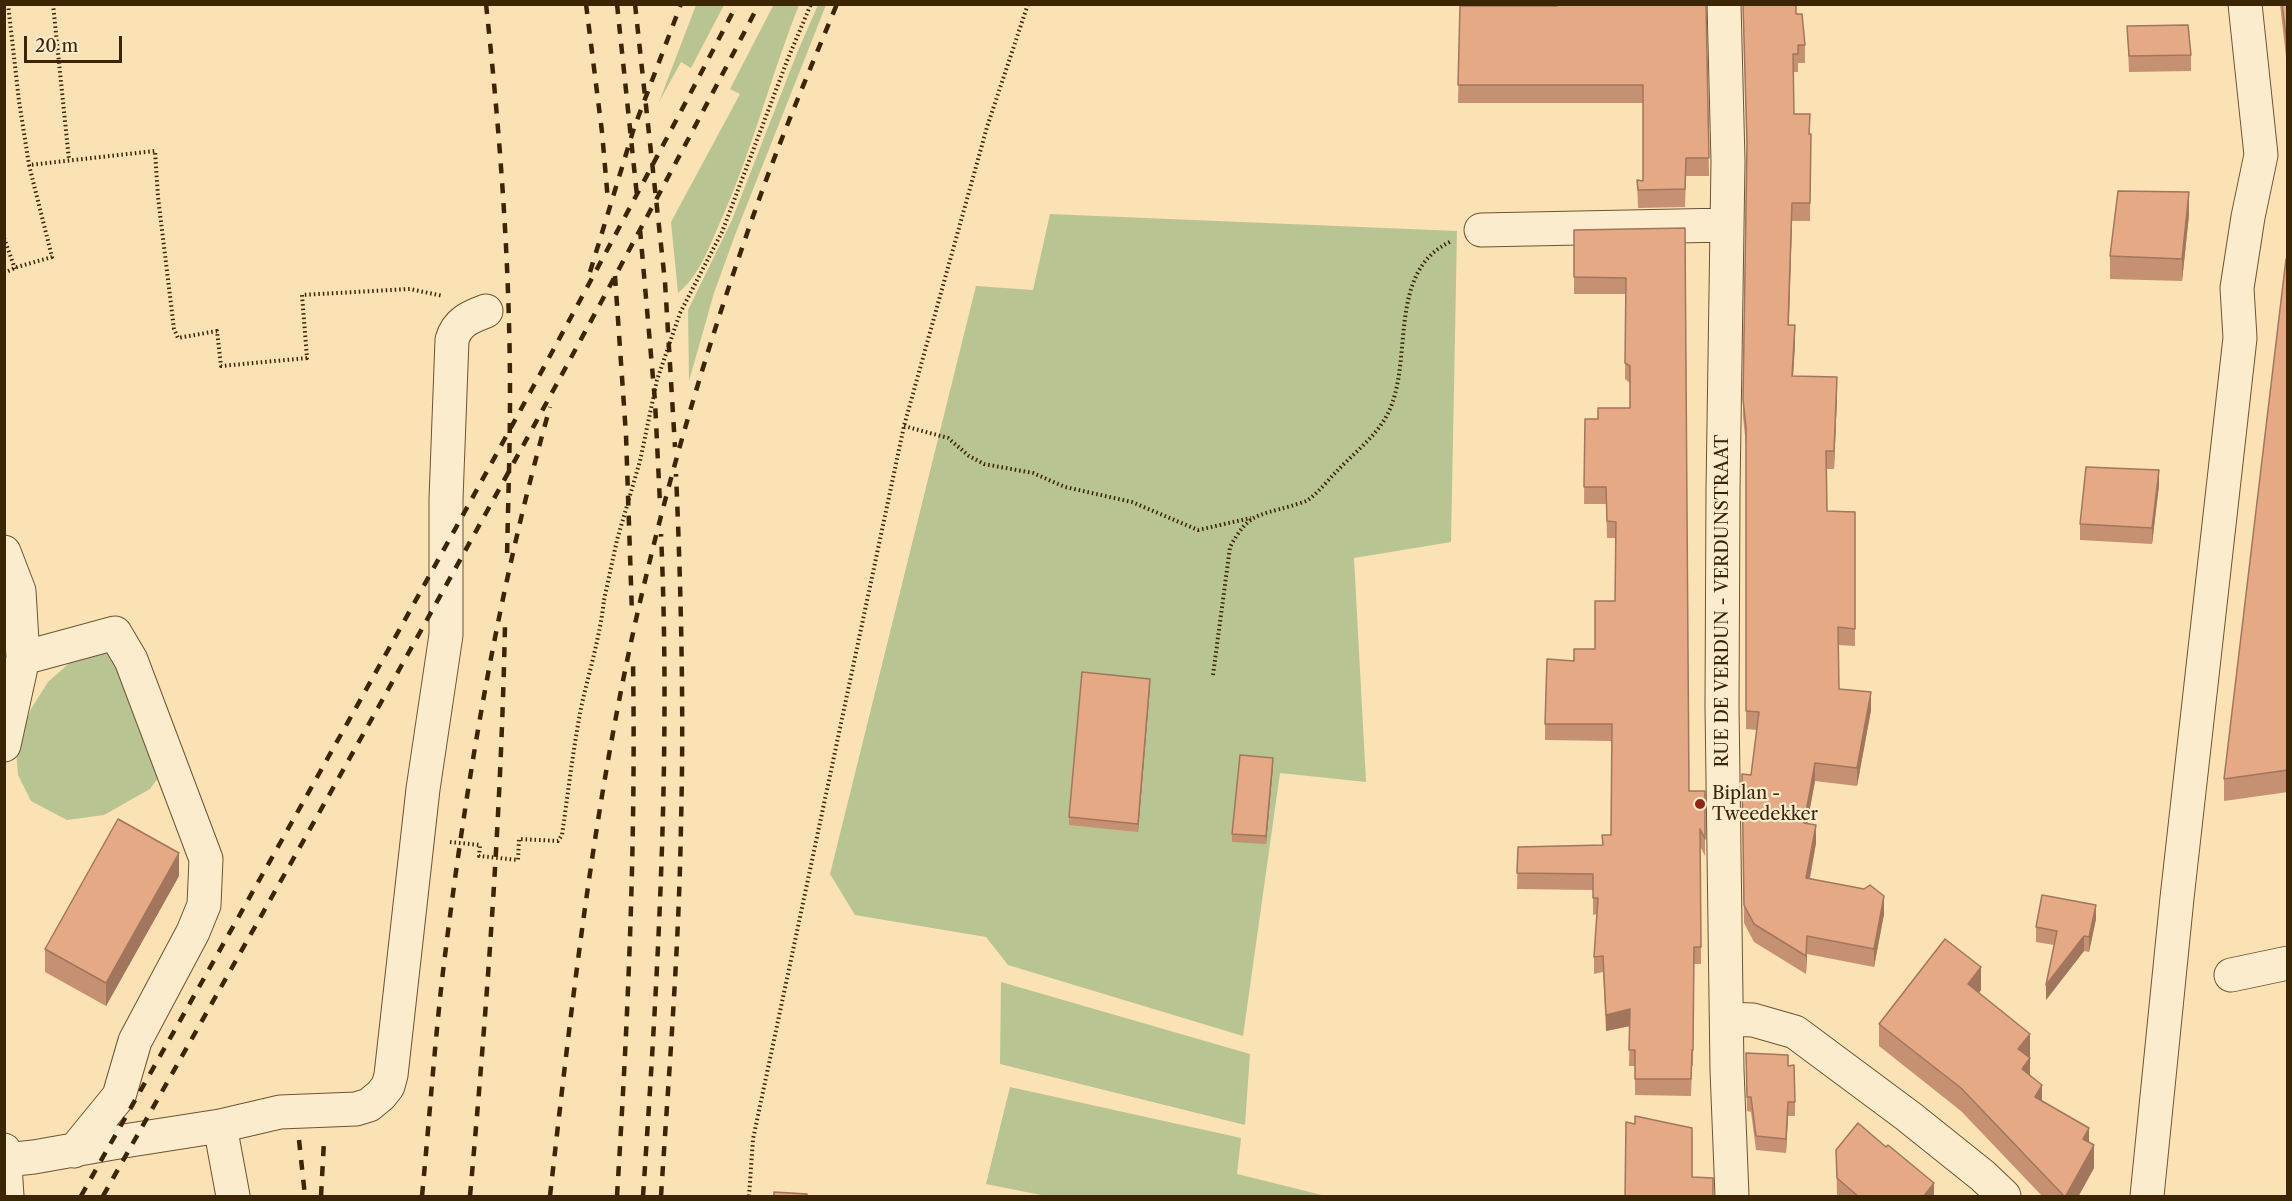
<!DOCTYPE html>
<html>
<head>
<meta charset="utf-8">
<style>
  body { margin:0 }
  #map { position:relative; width:2292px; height:1201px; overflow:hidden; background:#fae2b4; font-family:"Libre Caslon Text",serif }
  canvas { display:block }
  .frame { position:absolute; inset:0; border:6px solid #3c2505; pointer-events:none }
  .scale { position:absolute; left:24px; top:36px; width:98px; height:27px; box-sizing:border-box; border:3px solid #3c2505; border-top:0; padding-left:8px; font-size:18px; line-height:21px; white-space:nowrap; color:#3c2505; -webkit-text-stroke:4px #fcecce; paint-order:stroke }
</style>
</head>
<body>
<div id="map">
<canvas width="2292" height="1201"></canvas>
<div class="frame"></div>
<div class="scale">20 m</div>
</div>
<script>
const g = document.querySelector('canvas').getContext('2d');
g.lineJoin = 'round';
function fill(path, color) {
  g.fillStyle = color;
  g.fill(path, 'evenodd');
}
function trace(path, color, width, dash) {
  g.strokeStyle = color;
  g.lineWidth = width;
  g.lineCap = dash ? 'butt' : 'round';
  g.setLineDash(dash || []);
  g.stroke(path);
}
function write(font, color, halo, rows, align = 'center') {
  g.font = font + ' "Libre Caslon Text",serif';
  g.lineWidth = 4.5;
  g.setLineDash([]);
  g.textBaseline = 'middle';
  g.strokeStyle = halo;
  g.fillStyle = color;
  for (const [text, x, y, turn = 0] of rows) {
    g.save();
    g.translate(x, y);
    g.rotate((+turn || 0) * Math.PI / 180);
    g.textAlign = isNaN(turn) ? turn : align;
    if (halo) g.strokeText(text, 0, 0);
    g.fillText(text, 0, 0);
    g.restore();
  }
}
fill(new Path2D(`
  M 774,4 L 799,5 C 770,78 751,155 718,227 C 708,250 698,277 678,293 L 671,222 L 740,94 L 730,89 Z
  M 696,5 L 724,5 L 691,68 L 681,62 L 659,102 Z
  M 818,5 L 826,5 L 735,235 L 714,293 L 689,381 L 688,310 L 732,220 L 797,53 Z
  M 1050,214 L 1457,231 L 1451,542 L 1354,558 L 1366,782 L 1280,773 L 1243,1036 L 1008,965 L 986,937 L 855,915 L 830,874 L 976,286 L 1033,290 Z
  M 104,650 L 117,663 L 161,774 L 150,789 L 104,815 L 67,820 L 31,801 L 18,775 L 16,750 L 31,709 L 48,682 L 75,658 Z
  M 1001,982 L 1250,1054 L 1245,1125 L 1000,1064 Z
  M 1010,1087 L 1241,1138 L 1237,1174 L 1326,1196 L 1046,1196 L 986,1184 Z`), '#b8c491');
const minor = new Path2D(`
  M 1724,4 L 1728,161 L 1723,490 L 1722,706 L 1727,1070 L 1732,1196
  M 1481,230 L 1726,225
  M 4,552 L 19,591 L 23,658 L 4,745
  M 23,658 L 115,633 L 131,660 L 206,859 L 204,905 L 193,932 L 135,1041 L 119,1096 L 74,1151
  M 2231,975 L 2288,963
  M 1727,1019 L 1753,1020 L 1795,1032 L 1908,1116 L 1983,1176 L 2004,1196
  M 220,1126 L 233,1196
  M 4,1150 L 7,1196
  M 5,1160 L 34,1157 L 124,1141 L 220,1126 L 280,1112 L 356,1109 L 369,1105 L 381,1095 L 388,1086 L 391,1075 L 423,789 L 446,635 L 446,499 L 452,340 C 457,322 470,317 486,311
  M 2147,1196 L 2177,898 L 2240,338 L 2237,288 L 2248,217 L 2261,155 L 2245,4`);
trace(minor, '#6c5431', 35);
trace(new Path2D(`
  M 8,4 L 19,101 L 29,165
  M 53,4 L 69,160
  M 4,238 L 15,269
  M 4,273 L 17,267 L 52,257 L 29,165 L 155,151 L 158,197 L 174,329 L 178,338 L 217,331 L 221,366 L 307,358 L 302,295 L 410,289 L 443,296
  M 680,313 L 722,232 L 787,61 L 811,4
  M 904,426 L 948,438 L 969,456 L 984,464 L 1033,473 L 1065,487 L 1132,502 L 1198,530 L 1251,518
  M 1213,675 L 1230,547 C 1248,514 1256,516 1291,506 C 1296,504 1303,503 1308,500 C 1319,492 1328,480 1337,471 C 1353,454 1375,437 1386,417 C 1416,364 1384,271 1452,241
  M 450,842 L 480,845 L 479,856 L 518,860 L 519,839 L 558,841 L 562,835 C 568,793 573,750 581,708 C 589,672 600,637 604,600
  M 749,1196 L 753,1139 L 904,426 L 987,127 L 1028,4`), '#3c2505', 4, [1.5, 3]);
trace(minor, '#fcecce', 33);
trace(new Path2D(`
  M 486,4 C 500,134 510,265 510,395 C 510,449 508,504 507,559
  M 586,4 L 602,132 L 608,201
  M 617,4 L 637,196
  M 635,4 L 665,282 L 675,447
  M 640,229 L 655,401 L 660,504
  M 590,272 L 634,128 L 681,4
  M 615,276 L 626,435 L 632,614
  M 299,1140 L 305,1196
  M 81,1196 C 304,801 528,407 737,4
  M 103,1196 C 326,801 550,407 759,4
  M 321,1196 L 324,1141
  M 422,1196 C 429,1124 434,1052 442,980 C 465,788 497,594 550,407
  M 470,1196 C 487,1006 501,816 505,625
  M 550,1196 C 573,992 596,786 644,585 C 675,453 715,322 761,194 C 784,130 811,67 837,4
  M 617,1196 C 628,1019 636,841 633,662
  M 643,1196 C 658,976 671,755 661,534
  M 661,1196 C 669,1072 679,948 681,824 C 684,707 681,590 676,474`), '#3c2505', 4.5, [10, 10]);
trace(new Path2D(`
  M 604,600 L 617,540 L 640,461 L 657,380 L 680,313`), '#3c2505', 4, [1.5, 3]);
fill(new Path2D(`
  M 1706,4 L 1709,176 L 1686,176 L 1685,207 L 1638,208 L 1637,180 L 1643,181 L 1643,103 L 1458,103 L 1460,6 Z
  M 1743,4 L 1796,4 L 1796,14 L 1805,45 L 1805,63 L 1798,63 L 1798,72 L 1794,72 L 1794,114 L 1810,134 L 1811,134 L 1810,221 L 1792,221 L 1789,325 L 1795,343 L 1793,376 L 1837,395 L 1834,469 L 1827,469 L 1827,511 L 1855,512 L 1855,646 L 1838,645 L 1839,689 L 1871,710 L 1857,786 L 1815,781 L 1807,823 L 1816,843 L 1810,879 L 1884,914 L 1874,967 L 1807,954 L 1806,974 L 1754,942 L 1744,923 L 1742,774 L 1751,775 L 1757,730 L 1746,729 L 1746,445 L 1743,417 L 1743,399 L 1747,154 Z
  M 2280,4 L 2288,4 L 2288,75 Z
  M 2127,26 L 2191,55 L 2191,71 L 2129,72 Z
  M 2189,215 L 2182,281 L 2110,279 L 2110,256 Z
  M 1685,228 L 1689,791 L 1705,839 L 1705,856 L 1700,846 L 1701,964 L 1694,964 L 1693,1066 L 1692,1066 L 1691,1096 L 1635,1095 L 1635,1066 L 1629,1066 L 1630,1026 L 1606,1031 L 1603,972 L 1594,974 L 1594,957 L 1597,914 L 1593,915 L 1593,890 L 1517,889 L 1518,847 L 1602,846 L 1602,835 L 1611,835 L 1612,741 L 1545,740 L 1545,724 L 1574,661 L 1595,649 L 1615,601 L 1616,538 L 1607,538 L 1606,504 L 1584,504 L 1585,419 L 1598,419 L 1630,408 L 1630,383 L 1625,379 L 1626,294 L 1574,294 L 1574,230 Z
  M 2288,259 L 2288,792 L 2224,801 L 2224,779 Z
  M 2159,485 L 2152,544 L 2080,540 L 2080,524 Z
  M 1150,687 L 1138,832 L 1069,825 L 1069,817 Z
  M 1273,766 L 1266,844 L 1232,842 L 1232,834 Z
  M 179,876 L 106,1006 L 45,972 L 45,949 Z
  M 2096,919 L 2089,952 L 2084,951 L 2046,1000 L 2054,945 L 2036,942 L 2036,927 Z
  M 1981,990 L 1979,993 L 2030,1057 L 2030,1076 L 2042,1102 L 2089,1142 L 2094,1168 L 2078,1197 L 2043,1197 L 1961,1111 L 1879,1046 L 1879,1024 Z
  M 1746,1053 L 1788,1066 L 1795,1102 L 1795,1116 L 1788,1116 L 1786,1153 L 1756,1150 L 1751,1112 L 1747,1111 Z
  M 1836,1150 L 1934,1197 L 1837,1197 Z`), '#c69172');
fill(new Path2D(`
  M 2189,192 L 2189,215 L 2182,281 L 2182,259 Z
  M 1792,203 L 1792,221 L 1788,343 L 1788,325 Z
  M 1795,325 L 1795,343 L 1792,394 L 1792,376 Z
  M 1837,377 L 1837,395 L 1834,469 L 1834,451 Z
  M 2159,470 L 2159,485 L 2152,544 L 2152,528 Z
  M 1150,679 L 1150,687 L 1138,832 L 1138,824 Z
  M 1871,692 L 1871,710 L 1857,786 L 1857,768 Z
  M 1273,758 L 1273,766 L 1266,844 L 1266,836 Z
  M 1815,763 L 1815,781 L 1804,841 L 1804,823 Z
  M 1816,825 L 1816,843 L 1806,896 L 1806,878 Z
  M 179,853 L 179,876 L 106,1006 L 106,983 Z
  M 1884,896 L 1884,914 L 1874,967 L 1874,949 Z
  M 2096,905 L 2096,919 L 2089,952 L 2089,937 Z
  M 1807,936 L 1807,954 L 1806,974 L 1806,956 Z
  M 2084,936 L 2084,951 L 2046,1000 L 2046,985 Z
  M 1981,967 L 1981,990 L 1968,1007 L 1968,984 Z
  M 1630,1009 L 1630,1026 L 1606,1031 L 1606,1015 Z
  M 2030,1034 L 2030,1057 L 2018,1071 L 2018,1049 Z
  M 2030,1058 L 2030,1081 L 2022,1069 Z
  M 2042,1085 L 2042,1108 L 2035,1097 Z
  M 1788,1102 L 1788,1116 L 1786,1153 L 1786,1139 Z
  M 2089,1128 L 2089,1151 L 2083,1139 Z
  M 2094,1145 L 2094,1168 L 2078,1197 L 2065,1197 Z
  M 1934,1183 L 1934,1197 L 1923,1197 Z`), '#a1765d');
const building = new Path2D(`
  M 1557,4 L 1706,4 L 1709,158 L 1686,158 L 1685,189 L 1638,190 L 1637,180 L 1643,181 L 1643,85 L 1458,85 L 1460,6 L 1557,6 Z
  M 1743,4 L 1796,4 L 1796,14 L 1802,14 L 1805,45 L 1798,45 L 1798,54 L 1793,54 L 1794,114 L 1810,114 L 1809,134 L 1811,134 L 1810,203 L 1792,203 L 1788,325 L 1795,325 L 1792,376 L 1837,377 L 1834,451 L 1826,451 L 1827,511 L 1855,512 L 1855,629 L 1838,627 L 1839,689 L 1871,692 L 1857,768 L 1815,763 L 1804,823 L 1816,825 L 1806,878 L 1864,889 L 1870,885 L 1884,896 L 1874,949 L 1807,936 L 1806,956 L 1754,924 L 1744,905 L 1742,774 L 1751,775 L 1759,712 L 1746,711 L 1746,427 L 1743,399 L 1747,143 Z
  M 2282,4 L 2288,4 L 2288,52 Z
  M 2188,25 L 2191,55 L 2129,56 L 2127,26 Z
  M 2118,191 L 2189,192 L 2182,259 L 2110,256 Z
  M 1685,228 L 1689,791 L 1705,791 L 1705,839 L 1700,829 L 1701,947 L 1694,947 L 1693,1050 L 1692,1050 L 1691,1079 L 1635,1079 L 1635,1050 L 1629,1050 L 1630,1009 L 1606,1015 L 1603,956 L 1594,957 L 1598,898 L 1593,898 L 1593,874 L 1517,873 L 1518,847 L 1603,845 L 1602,835 L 1611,835 L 1612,724 L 1545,724 L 1547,659 L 1574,661 L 1574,649 L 1595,649 L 1595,601 L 1615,601 L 1616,522 L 1607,521 L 1606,487 L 1584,487 L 1585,419 L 1598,419 L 1598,408 L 1630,408 L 1630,366 L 1625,363 L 1626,278 L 1574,277 L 1574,230 Z
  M 2286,259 L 2288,259 L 2288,770 L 2224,779 Z
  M 2086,467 L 2159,470 L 2152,528 L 2080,524 Z
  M 1082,672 L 1150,679 L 1138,824 L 1069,817 Z
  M 1240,755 L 1273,758 L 1266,836 L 1232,834 Z
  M 118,819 L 179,853 L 106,983 L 45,949 Z
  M 2042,895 L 2096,905 L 2089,937 L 2084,936 L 2046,985 L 2057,931 L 2036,927 Z
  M 1945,939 L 1981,967 L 1968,984 L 2030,1034 L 2018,1049 L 2030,1058 L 2022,1069 L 2042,1085 L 2035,1097 L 2089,1128 L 2083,1139 L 2094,1145 L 2065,1197 L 1961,1088 L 1879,1024 Z
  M 1746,1053 L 1788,1055 L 1788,1066 L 1794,1065 L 1795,1102 L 1788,1102 L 1786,1139 L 1756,1136 L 1751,1097 L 1747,1097 Z
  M 1635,1116 L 1692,1128 L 1692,1177 L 1713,1178 L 1713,1197 L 1625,1197 L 1626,1122 L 1635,1124 Z
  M 1858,1123 L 1886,1147 L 1888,1145 L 1934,1183 L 1923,1197 L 1859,1197 L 1837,1178 L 1836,1150 Z
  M 774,1192 L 807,1194 L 807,1197 L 774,1197 Z`);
fill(building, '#e6a985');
trace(building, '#a1765d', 1.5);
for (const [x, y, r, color] of [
  [1700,804,6,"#8f2418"]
]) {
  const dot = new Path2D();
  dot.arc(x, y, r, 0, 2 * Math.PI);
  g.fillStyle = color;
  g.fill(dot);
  trace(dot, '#fcecce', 2);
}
write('18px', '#3c2505', '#fcecce', [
  ["RUE DE VERDUN - VERDUNSTRAAT",1723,601,-90]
]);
write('18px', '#3c2505', '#fcecce', [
  ["Biplan -",1712,794],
  ["Tweedekker",1712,815]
], 'left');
</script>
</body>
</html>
